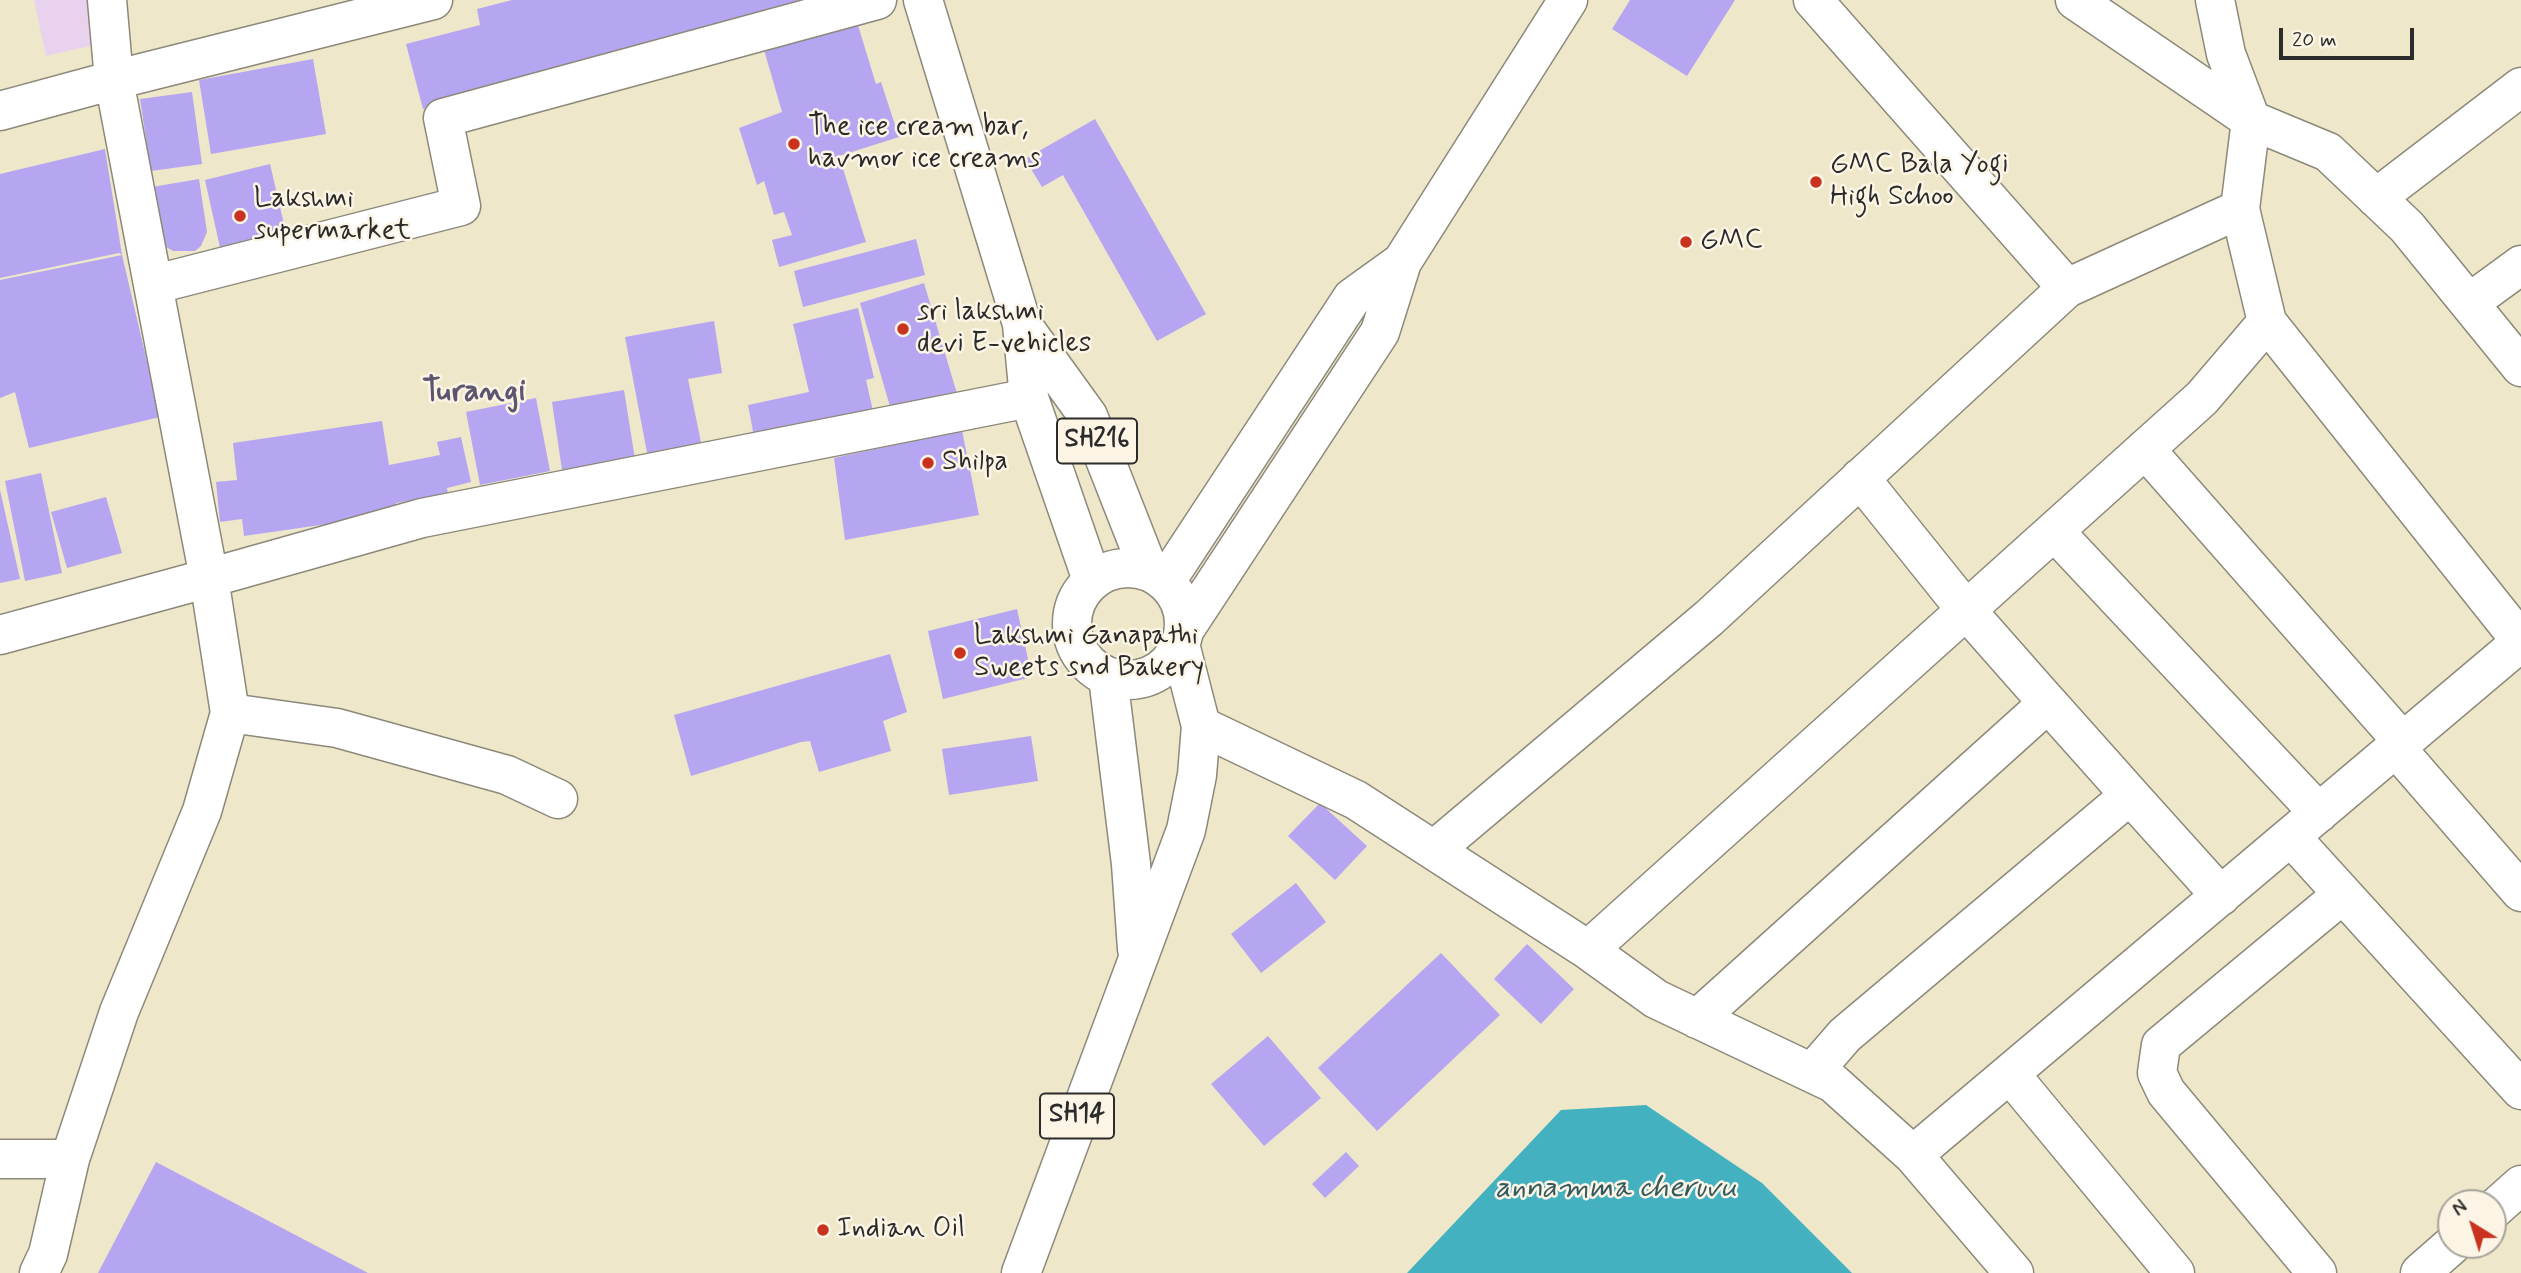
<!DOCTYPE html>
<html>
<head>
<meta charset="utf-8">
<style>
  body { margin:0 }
  #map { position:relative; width:2521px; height:1273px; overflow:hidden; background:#eee7ca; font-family:Mynerve,sans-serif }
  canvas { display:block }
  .north { position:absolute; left:2437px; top:1189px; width:70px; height:70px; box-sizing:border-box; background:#fcf5e5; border:2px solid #a8a49b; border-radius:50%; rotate:322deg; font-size:19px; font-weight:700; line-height:28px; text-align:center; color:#2b2b2b }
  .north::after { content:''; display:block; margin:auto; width:24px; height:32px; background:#c8321e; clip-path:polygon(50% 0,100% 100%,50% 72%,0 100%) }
  .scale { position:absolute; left:2279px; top:28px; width:135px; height:32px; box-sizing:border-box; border:4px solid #2b2b2b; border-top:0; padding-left:9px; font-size:21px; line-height:24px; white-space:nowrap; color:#2b2b2b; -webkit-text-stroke:5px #fcf5e5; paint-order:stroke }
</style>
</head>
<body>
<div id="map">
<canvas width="2521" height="1273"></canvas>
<div class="north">N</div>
<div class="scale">20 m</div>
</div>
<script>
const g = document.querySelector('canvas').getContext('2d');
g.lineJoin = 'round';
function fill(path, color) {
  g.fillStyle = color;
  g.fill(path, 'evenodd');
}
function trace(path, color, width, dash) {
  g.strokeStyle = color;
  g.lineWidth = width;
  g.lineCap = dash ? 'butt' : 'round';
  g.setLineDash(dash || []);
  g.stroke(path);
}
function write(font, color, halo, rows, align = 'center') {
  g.font = font + ' Mynerve,sans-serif';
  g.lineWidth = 5;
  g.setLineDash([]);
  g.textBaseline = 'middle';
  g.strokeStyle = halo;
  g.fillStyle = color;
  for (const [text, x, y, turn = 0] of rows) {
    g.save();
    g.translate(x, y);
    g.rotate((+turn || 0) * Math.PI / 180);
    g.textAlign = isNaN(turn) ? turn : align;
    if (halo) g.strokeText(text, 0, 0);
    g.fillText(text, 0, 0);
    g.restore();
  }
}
fill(new Path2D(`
  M 34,0 L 94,0 L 103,43 L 46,56 Z`), '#e9d2ed');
fill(new Path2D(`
  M 1646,1105 L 1762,1183 L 1852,1273 L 1407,1273 L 1561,1110 Z`), '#44b1c1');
fill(new Path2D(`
  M 512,0 L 837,0 L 423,109 L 406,44 L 480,25 L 477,9 Z
  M 1630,0 L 1735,0 L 1687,76 L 1612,29 Z
  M 853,9 L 876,84 L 881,82 L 899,137 L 839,156 L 866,242 L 779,267 L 772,240 L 792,235 L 784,212 L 774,215 L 764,181 L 757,185 L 739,128 L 782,112 L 760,36 Z
  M 313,59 L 326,134 L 211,154 L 199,80 Z
  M 192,92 L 202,164 L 151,171 L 140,99 Z
  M 1095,119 L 1206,314 L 1157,341 L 1063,175 L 1042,187 L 1025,159 Z
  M 105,149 L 122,255 L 119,253 L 0,278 L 0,174 Z
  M 270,164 L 287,237 L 221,252 L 205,180 Z
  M 199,179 L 207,232 L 201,246 L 195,251 L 173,251 L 161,244 L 152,187 Z
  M 916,239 L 925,275 L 803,307 L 794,271 Z
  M 122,255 L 160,417 L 29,448 L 15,392 L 0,398 L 0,280 Z
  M 924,283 L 958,397 L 893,417 L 860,303 Z
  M 858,308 L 874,378 L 866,380 L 875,420 L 756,447 L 748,405 L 809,392 L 793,324 Z
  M 714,321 L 722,373 L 688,379 L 703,452 L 649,463 L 625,337 Z
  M 624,390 L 635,459 L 562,470 L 552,402 Z
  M 536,398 L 550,471 L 480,485 L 466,412 Z
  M 382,421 L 389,465 L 440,455 L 437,442 L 461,437 L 471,482 L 447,488 L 448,494 L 396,503 L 397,514 L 244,536 L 242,519 L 220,522 L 216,482 L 237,480 L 233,443 Z
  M 962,430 L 979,515 L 845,540 L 834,458 Z
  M 41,473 L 62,573 L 25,581 L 5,481 Z
  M 0,490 L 20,579 L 0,583 Z
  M 106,497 L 122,553 L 67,568 L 51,512 Z
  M 1017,609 L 1032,677 L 943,699 L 928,631 Z
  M 890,654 L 907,712 L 883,721 L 891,751 L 819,772 L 810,741 L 801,742 L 691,776 L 674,715 Z
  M 1031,736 L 1038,781 L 949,795 L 942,749 Z
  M 1320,803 L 1367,846 L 1335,880 L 1288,836 Z
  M 1296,883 L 1326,922 L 1261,973 L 1231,934 Z
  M 1527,944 L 1574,989 L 1541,1024 L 1494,979 Z
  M 1441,953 L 1500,1015 L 1377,1131 L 1318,1068 Z
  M 1268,1036 L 1321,1098 L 1264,1146 L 1211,1084 Z
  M 1346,1152 L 1359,1166 L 1325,1198 L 1312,1184 Z
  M 156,1162 L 368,1273 L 98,1273 Z`), '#b6a6f1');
const street = new Path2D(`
  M 433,0 L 114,80 L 209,578 L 422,518 L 1029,398
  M 1813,0 L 2067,288
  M 2075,0 L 2251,120 L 2328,152 L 2407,227 L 2521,367
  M 2215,0 L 2226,54 L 2251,120 L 2240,209 L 2267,322
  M 0,111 L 114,80 L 107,0
  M 2376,198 L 2521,87
  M 156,284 L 461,206 L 443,118 L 877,0
  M 2469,303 L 2521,265
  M 2145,449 L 2403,742
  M 2054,531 L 2319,813
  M 0,635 L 209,578 L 230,713 L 202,811 L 119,1012 L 70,1159 L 48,1254 L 39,1273
  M 230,713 L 337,728 L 507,775 L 558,799
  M 1201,726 L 1356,800 L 1588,950 L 1656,999 L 1833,1083 L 1913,1155 L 2014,1273
  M 2396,748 L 2521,892
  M 2130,795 L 2221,896
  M 2291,837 L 2521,1090
  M 1434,850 L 1709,618 L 2067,288 L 2240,209
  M 1588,950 L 2202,398 L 2267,322 L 2521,641
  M 1697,1019 L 2048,703 L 1966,610 L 1860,478
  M 1812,1073 L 1845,1035 L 2130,795 L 2048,703
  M 2010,1074 L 2175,1273
  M 1913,1155 L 2521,642
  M 0,1159 L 70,1159
  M 2493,1210 L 2521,1185
  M 2317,1273 L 2166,1092 L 2157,1073 L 2161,1045 L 2343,894
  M 2420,1273 L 2452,1245`);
const secondary = new Path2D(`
  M 1166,581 L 1352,298 L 1402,262
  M 1185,629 L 1380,332 L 1402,262 L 1568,0`);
const primary = new Path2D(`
  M 923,0 L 1022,324 L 1029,398 L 1092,580
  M 1023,326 L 1088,416 L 1149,571
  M1072 624a56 56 0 1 1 112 0a56 56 0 1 1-112 0Z
  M 1108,677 L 1131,864 L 1137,949
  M 1021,1273 L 1186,830 L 1197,775 L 1201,726 L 1180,644`);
trace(street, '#8c897a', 41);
trace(secondary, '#8c897a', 41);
trace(primary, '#8c897a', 41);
trace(street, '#fff', 38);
trace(secondary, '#fff', 38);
trace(primary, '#fff', 38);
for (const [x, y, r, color] of [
  [794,144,7,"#c8321e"],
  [1816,182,7,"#c8321e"],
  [240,216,7,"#c8321e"],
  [1686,242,7,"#c8321e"],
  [903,329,7,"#c8321e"],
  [928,463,7,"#c8321e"],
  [960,653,7,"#c8321e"],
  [823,1230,7,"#c8321e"]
]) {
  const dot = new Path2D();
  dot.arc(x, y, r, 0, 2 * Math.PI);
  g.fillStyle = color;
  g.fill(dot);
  trace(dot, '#fcf5e5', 2.5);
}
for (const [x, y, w] of [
  [1097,441,80],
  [1077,1116,74]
]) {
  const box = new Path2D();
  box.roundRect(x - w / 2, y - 22.5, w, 45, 5);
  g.fillStyle = '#fcf5e5';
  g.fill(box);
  trace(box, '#2b2b2b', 2);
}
write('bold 26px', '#2b2b2b', null, [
  ["SH216",1097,441],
  ["SH14",1077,1116]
]);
write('28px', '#2b2b2b', '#fcf5e5', [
  ["The ice cream bar,",808,128],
  ["havmor ice creams",808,160],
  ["GMC Bala Yogi",1830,166],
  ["High Schoo",1830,198],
  ["Lakshmi",254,200],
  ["supermarket",254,232],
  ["GMC",1700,242],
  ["sri lakshmi",917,313],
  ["devi E-vehicles",917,345],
  ["Shilpa",942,463],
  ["Lakshmi Ganapathi",974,637],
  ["Sweets snd Bakery",974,669],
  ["Indian Oil",837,1230]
], 'left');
write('italic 30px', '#345a60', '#fcf5e5', [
  ["annamma cheruvu",1616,1190]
]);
write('bold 32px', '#5c5670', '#fcf5e5', [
  ["Turangi",474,393]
]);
</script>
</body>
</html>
